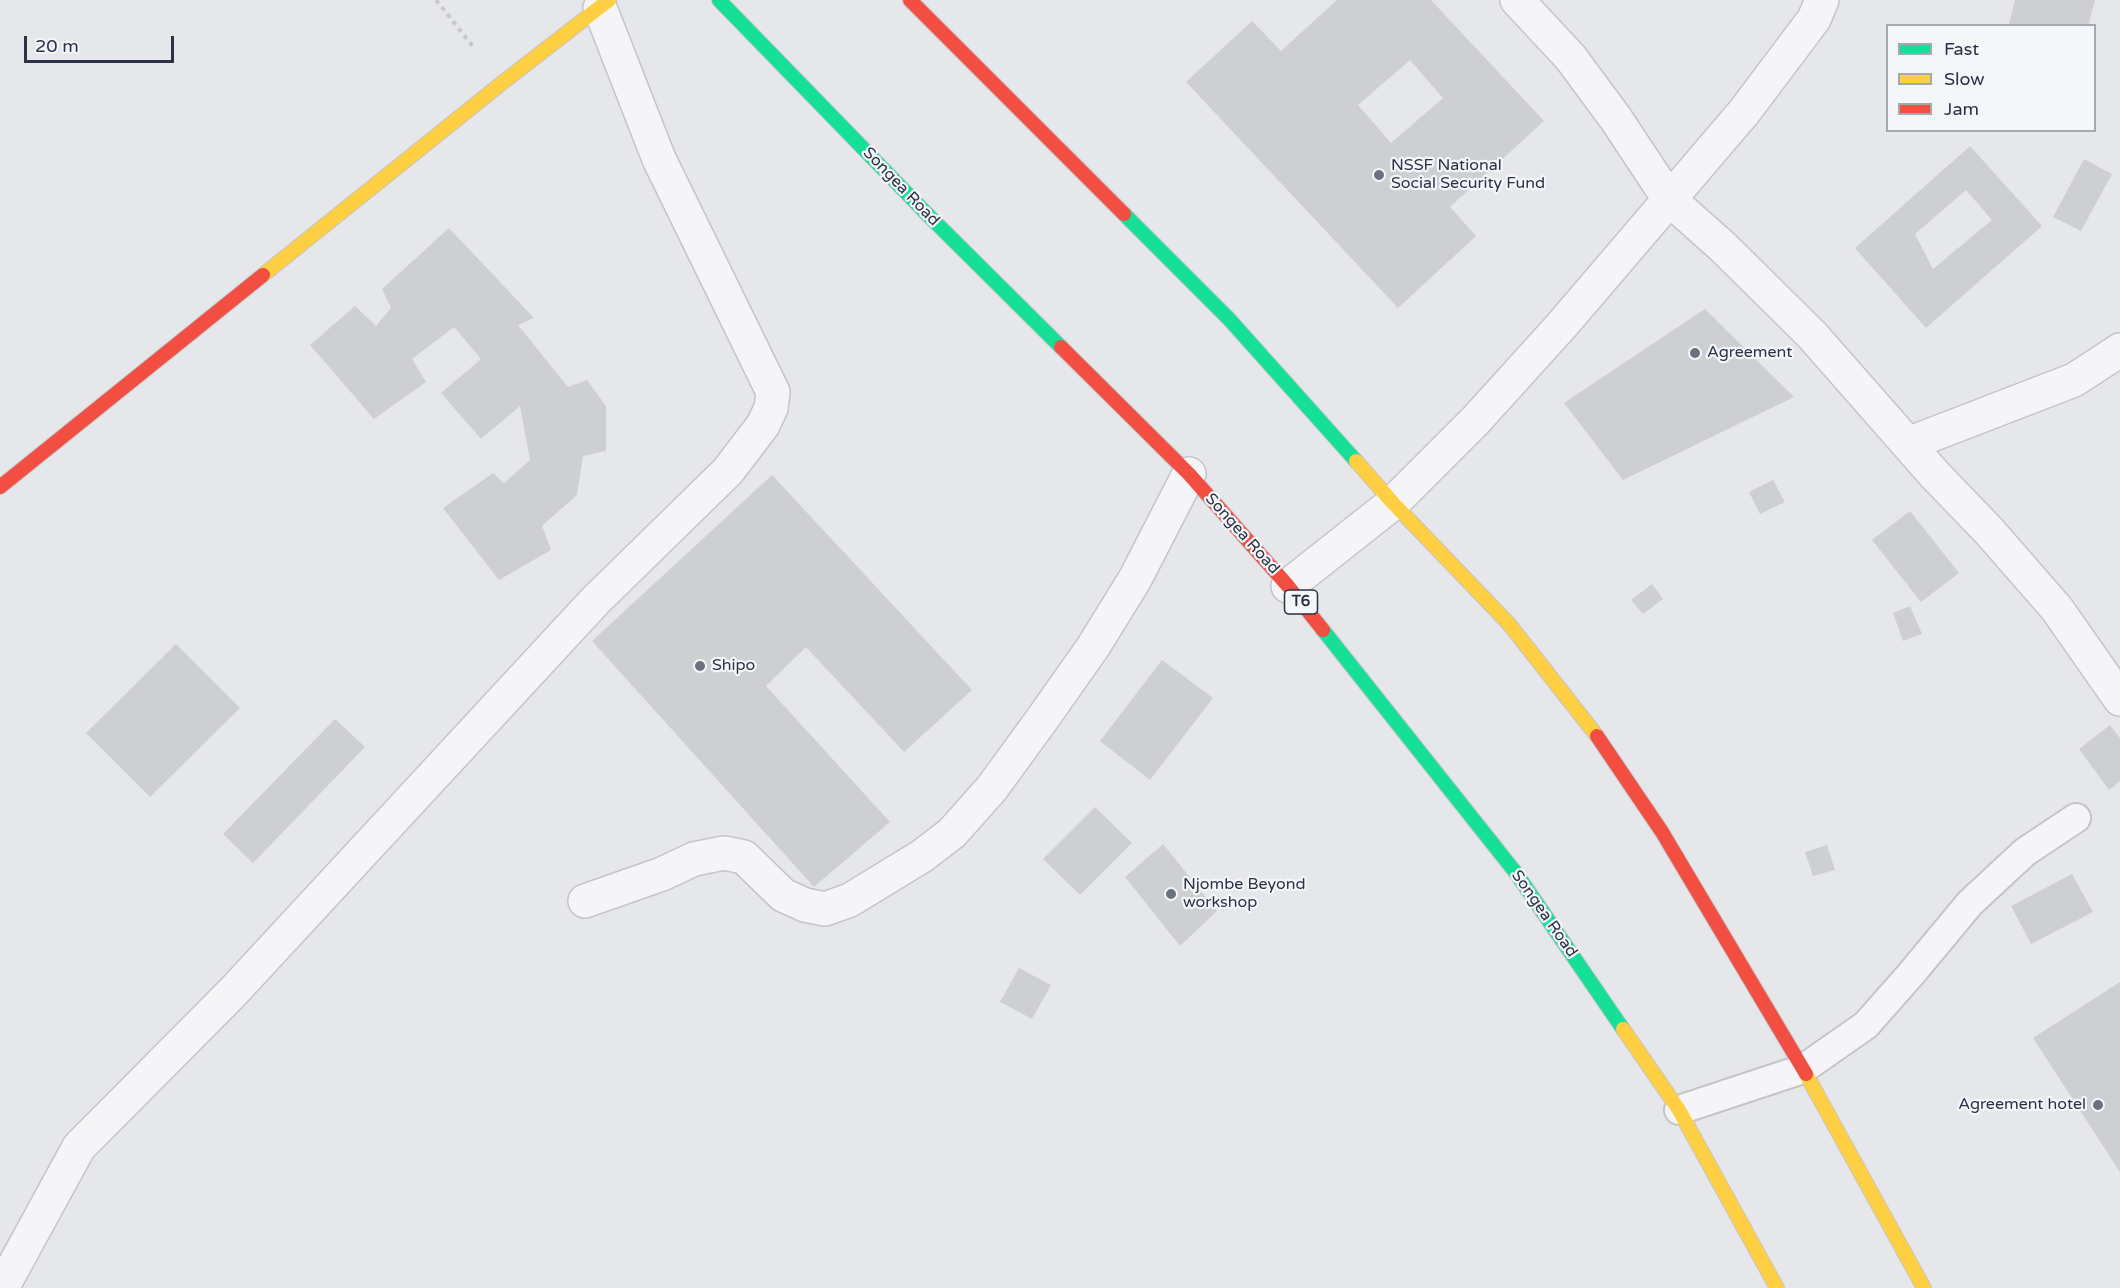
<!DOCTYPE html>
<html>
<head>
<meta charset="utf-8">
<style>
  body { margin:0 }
  #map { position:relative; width:2120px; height:1288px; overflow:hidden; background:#e6e7ea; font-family:"Varela Round",sans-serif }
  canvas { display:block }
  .legend { position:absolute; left:1886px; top:24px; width:210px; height:108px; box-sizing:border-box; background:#f4f6f9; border:2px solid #a4a8b1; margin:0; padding:8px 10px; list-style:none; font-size:18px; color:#2b3245 }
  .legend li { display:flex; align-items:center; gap:12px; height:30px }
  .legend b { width:30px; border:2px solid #a4a8b1 }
  .scale { position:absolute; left:24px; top:36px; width:150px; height:27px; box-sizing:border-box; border:3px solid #2b3245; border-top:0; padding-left:8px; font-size:18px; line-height:21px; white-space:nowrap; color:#2b3245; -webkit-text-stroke:4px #f4f6f9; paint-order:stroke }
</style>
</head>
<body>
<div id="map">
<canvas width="2120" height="1288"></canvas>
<ul class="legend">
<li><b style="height:8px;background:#16e098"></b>Fast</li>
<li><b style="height:8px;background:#ffcf43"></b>Slow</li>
<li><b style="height:8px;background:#f24e42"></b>Jam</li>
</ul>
<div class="scale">20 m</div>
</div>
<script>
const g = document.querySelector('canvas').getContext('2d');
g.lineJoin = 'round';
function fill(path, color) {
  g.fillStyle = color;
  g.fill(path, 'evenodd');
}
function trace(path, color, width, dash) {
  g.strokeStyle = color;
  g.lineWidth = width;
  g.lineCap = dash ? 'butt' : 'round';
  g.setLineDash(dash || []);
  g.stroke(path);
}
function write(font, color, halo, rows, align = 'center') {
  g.font = font + ' "Varela Round",sans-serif';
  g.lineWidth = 4.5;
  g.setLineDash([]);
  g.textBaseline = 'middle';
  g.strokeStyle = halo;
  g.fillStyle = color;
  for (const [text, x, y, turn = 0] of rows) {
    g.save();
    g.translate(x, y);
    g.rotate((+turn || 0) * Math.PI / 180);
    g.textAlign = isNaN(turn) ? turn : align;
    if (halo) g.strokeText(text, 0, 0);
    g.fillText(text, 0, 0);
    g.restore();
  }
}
fill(new Path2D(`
  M 1337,0 L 1431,0 L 1544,121 L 1450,207 L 1476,236 L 1398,308 L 1186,82 L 1252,21 L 1281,51 ZM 1410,60 L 1443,98 L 1391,143 L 1358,105 Z
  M 2015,0 L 2095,0 L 2088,26 L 2014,26 L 2009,24 Z
  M 1970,146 L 2042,226 L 1926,328 L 1855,248 ZM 1966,190 L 1992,220 L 1933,269 L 1915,234 Z
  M 2084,159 L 2112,174 L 2081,231 L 2053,217 Z
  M 449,228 L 534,318 L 518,325 L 568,387 L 587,380 L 606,406 L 606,451 L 583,456 L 577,495 L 542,526 L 551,550 L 499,580 L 443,508 L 493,473 L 504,483 L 530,460 L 520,406 L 481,439 L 441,393 L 481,359 L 454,327 L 412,359 L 426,382 L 374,419 L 310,345 L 355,306 L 376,326 L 391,308 L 382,289 Z
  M 1705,309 L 1794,397 L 1623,480 L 1564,403 Z
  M 772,475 L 972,690 L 904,752 L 806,647 L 766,686 L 890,822 L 814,887 L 592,641 Z
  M 1773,480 L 1785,502 L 1760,514 L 1749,492 Z
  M 1910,511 L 1959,573 L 1921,602 L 1872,540 Z
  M 1652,584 L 1663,599 L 1643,614 L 1631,600 Z
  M 1910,606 L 1922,634 L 1903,641 L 1893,613 Z
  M 176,644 L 240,708 L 150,797 L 86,733 Z
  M 1162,660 L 1213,698 L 1150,780 L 1100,741 Z
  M 335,719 L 365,747 L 253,863 L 223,834 Z
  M 2110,725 L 2120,738 L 2120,781 L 2109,790 L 2079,749 Z
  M 1095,807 L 1132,843 L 1080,895 L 1043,859 Z
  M 1163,844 L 1217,911 L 1180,946 L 1125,877 Z
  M 1827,845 L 1835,870 L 1813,876 L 1805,852 Z
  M 2072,874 L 2093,912 L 2031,944 L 2011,906 Z
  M 1019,968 L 1051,985 L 1032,1019 L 1000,1002 Z
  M 2120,982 L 2120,1172 L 2033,1038 Z`), '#cecfd3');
const lane = new Path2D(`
  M 1679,1110 L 1803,1069 L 1866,1025 L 1911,974 L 1970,903 L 2025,852 L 2076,818`);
const street = new Path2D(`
  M 1517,0 L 1571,58 L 1616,119 L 1669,199 L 1723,247 L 1812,335 L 1935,475 L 1989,531 L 2057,609 L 2120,699
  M 1908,444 L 2074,380 L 2120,350
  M 1288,586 L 1393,503 L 1476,420 L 1562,325 L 1744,112 L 1814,19 L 1822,0
  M 585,901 L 662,874 L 694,859 L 724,853 L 744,857 L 783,895 L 805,905 L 825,909 L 850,900 L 922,856 L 952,833 L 992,788 L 1043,718 L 1093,647 L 1135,579 L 1189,474
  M 2,1288 L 79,1147 L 233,992 L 595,601 L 728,471 L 763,425 L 771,408 L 773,392 L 659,159 L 600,8`);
const fast = new Path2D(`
  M 719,0 L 926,213 L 1061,347
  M 1124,214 L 1229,319 L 1356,461
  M 1323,630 L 1516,873 L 1623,1029`);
const slow = new Path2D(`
  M 263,275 L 502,83 L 609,0
  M 1356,461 L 1393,503 L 1509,624 L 1597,736
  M 1623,1029 L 1679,1110 L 1777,1288
  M 1806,1074 L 1924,1288`);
const jam = new Path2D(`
  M 910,0 L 1124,214
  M 1061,347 L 1189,474 L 1288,586 L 1323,630
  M 0,487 L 263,275
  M 1597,736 L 1662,832 L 1806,1074`);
trace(lane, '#c4c5c8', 32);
trace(street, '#c4c5c8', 36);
trace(fast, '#c4c5c8', 16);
trace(slow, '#c4c5c8', 16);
trace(jam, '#c4c5c8', 16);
trace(new Path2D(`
  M 436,0 L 475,49`), '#c7c8cc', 4, [4.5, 4.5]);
trace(lane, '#f5f5f7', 28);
trace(street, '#f5f5f7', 33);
trace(fast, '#16e098', 14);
trace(slow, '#ffcf43', 14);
trace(jam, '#f24e42', 14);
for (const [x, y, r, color] of [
  [1379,175,6,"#6c717f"],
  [1695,353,6,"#6c717f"],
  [700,666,6,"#6c717f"],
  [1171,894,6,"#6c717f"],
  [2098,1105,6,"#6c717f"]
]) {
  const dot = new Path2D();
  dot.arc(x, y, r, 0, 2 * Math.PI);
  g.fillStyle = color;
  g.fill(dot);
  trace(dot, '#f4f6f9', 2);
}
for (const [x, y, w] of [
  [1301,602,33]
]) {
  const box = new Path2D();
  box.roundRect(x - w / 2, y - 12, w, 24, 4.5);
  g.fillStyle = '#f4f6f9';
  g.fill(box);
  trace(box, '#2b3245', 1.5);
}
write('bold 15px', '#2b3245', null, [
  ["T6",1301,602]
]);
write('16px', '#2b3245', '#f4f6f9', [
  ["NSSF National",1391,166],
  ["Social Security Fund",1391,184],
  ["Agreement",1707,353],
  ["Shipo",712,666],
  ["Njombe Beyond",1183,885],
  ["workshop",1183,903],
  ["Agreement hotel",2086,1105,"right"]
], 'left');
write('16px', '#2b3245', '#f4f6f9', [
  ["Songea Road",901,187,46],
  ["Songea Road",1242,534,48],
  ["Songea Road",1544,914,55]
]);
</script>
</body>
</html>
